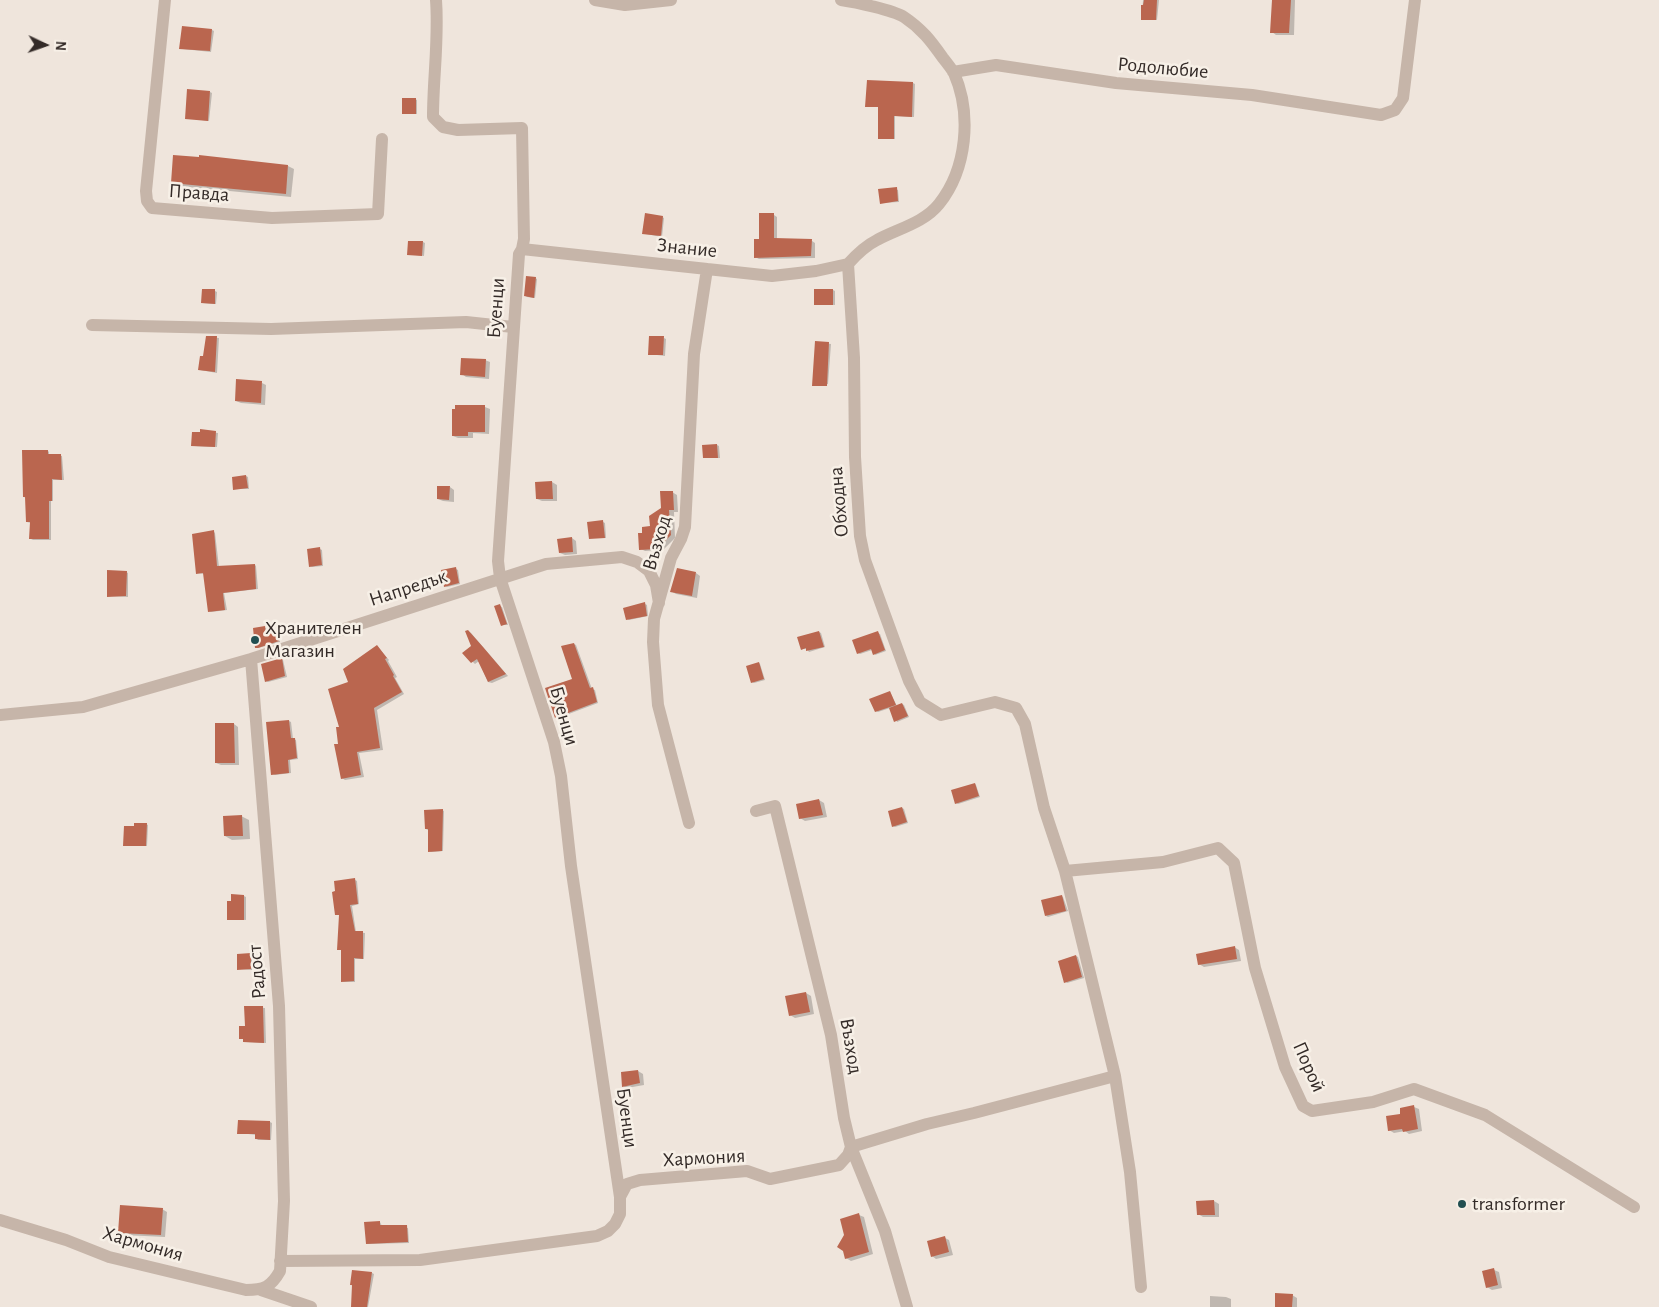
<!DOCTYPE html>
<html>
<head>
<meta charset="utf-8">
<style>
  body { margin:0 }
  #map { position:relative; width:1659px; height:1307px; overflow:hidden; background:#efe5dc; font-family:"Alegreya Sans",sans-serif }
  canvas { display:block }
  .north { position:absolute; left:20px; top:20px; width:50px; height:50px; -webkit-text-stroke:4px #f7f0e7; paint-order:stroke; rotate:93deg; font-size:14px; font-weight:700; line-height:20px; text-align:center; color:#342b28 }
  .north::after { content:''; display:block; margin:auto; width:18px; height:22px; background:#342b28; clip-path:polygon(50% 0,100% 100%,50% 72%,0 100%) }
</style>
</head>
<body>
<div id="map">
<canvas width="1659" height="1307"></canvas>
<div class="north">N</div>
</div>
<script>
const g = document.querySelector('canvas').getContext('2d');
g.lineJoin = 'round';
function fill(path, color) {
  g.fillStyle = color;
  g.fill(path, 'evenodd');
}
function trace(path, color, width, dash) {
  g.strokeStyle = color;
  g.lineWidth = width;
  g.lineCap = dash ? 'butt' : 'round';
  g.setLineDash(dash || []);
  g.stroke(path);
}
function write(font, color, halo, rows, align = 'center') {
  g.font = font + ' "Alegreya Sans",sans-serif';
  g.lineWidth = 5;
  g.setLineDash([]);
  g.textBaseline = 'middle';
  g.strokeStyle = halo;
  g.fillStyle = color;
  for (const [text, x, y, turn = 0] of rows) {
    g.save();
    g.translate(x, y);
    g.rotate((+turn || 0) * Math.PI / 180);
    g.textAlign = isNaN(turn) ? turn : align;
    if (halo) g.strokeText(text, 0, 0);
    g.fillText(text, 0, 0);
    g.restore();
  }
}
fill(new Path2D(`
  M 1143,0 L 1159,0 L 1157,20 L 1142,19 Z
  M 1273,0 L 1295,0 L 1294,35 L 1276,35 L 1272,32 Z
  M 212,30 L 214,31 L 211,52 L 183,49 Z
  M 913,83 L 915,84 L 914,117 L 895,116 L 895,139 L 879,138 L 879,107 L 869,107 Z
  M 210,92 L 212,93 L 209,121 L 186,118 Z
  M 415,99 L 417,100 L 417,114 L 403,113 Z
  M 288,166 L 294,169 L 291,197 L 178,186 L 172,182 Z
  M 896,189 L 898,190 L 899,202 L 881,203 Z
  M 774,215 L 777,217 L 777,239 L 812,241 L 815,243 L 815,258 L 759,259 L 755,257 L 761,240 Z
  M 662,217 L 664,218 L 662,237 L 646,234 Z
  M 423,242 L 425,243 L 424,256 L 408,254 Z
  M 535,278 L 537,279 L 535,298 L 527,297 L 526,296 Z
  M 833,290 L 835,291 L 835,305 L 815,304 Z
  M 215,291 L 217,292 L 216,304 L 202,303 Z
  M 207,337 L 219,338 L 217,373 L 200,370 L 204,357 Z
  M 664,338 L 666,339 L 665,356 L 649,354 Z
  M 816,342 L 831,344 L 828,384 L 814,385 Z
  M 485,360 L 490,362 L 489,379 L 466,377 L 462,374 Z
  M 262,383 L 266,385 L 265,405 L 241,403 L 236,401 Z
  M 485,407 L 490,409 L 489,434 L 473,433 L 473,438 L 458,438 L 453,436 Z
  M 201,431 L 218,433 L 217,447 L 194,446 Z
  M 717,445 L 719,446 L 720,458 L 704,458 Z
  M 48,451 L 49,452 L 49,455 L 62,456 L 64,480 L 53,480 L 53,501 L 51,501 L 51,540 L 33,540 L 31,539 L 31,523 L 27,522 L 26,498 L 24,497 Z
  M 246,476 L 248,477 L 249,489 L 235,489 Z
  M 552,482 L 557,485 L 557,501 L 542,501 L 537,499 L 536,483 Z
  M 450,487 L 454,490 L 454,502 L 443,501 L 438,499 Z
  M 672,492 L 677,495 L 678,512 L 674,512 L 675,538 L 663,550 L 645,551 L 641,549 Z
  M 603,522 L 605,523 L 606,538 L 590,538 Z
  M 213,531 L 215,533 L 219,567 L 255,565 L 256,566 L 258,589 L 224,593 L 227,610 L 211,612 L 209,611 L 204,574 L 198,573 Z
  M 572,538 L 576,541 L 577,554 L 565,555 L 560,553 Z
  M 320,549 L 322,550 L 323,566 L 312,567 L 310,566 Z
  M 456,569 L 458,570 L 460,584 L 447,587 L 445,586 Z
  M 126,572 L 128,573 L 128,597 L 108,596 Z
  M 696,573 L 700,576 L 697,598 L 676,594 L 671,591 Z
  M 645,604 L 647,605 L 648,616 L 629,620 L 627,619 Z
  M 500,606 L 502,607 L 508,625 L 502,625 Z
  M 265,628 L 267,629 L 268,634 L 279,633 L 280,642 L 258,648 L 256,647 Z
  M 468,631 L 471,633 L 508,676 L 492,683 L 488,682 L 479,661 L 475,664 L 464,653 L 473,646 Z
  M 819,632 L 821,633 L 825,647 L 809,652 L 807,649 L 802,649 Z
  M 878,633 L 880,634 L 886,651 L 875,655 L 872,650 L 860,654 L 858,653 Z
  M 574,644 L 576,645 L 592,689 L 595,690 L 598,703 L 558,718 L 556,717 L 574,680 Z
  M 377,646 L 389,660 L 388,661 L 397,677 L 395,678 L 404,694 L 377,710 L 383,750 L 359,753 L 364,777 L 345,780 L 342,778 L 340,745 L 341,728 L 350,683 Z
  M 282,659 L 283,660 L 287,677 L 268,682 L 266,681 Z
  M 759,663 L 760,664 L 765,680 L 754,683 L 752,682 Z
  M 890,692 L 897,706 L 902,704 L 904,705 L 909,717 L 897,722 L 890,708 L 878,712 L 876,711 Z
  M 289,721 L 291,722 L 293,739 L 296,740 L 298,759 L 290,760 L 291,773 L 275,775 L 273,774 Z
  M 234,724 L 238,727 L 239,765 L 221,765 L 216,763 Z
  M 975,784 L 976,785 L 980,797 L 958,804 L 956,803 Z
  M 819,800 L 824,803 L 827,817 L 805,821 L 800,818 Z
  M 902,808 L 904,809 L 908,823 L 895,827 L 893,826 Z
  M 442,810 L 444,811 L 443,851 L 431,852 L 429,851 L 428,830 L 426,829 Z
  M 241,816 L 249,820 L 250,839 L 232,840 L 225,836 Z
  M 146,824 L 148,825 L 147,846 L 126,846 Z
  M 355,880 L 357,881 L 359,904 L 352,906 L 356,932 L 365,933 L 364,959 L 355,959 L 355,982 L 344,982 L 342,981 L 342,950 L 340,950 L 341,915 L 337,914 Z
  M 244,896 L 246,897 L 246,920 L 228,919 Z
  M 1061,896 L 1063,897 L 1068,911 L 1048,917 L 1046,916 Z
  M 1234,947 L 1239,950 L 1241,961 L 1204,967 L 1199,964 Z
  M 250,954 L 252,955 L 252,970 L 239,969 Z
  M 1076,956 L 1078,957 L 1084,978 L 1067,983 L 1066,982 L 1060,961 Z
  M 806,993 L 811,996 L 814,1014 L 795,1018 L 790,1015 L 786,997 Z
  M 246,1007 L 265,1008 L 266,1043 L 246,1042 L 244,1039 L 240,1038 L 246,1027 Z
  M 638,1071 L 643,1074 L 644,1085 L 627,1088 L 623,1086 Z
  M 1414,1107 L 1419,1109 L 1422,1131 L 1409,1134 L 1405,1131 L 1394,1133 L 1389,1130 L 1402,1116 Z
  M 270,1122 L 272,1123 L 271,1140 L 258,1140 L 257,1139 L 257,1135 L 239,1133 Z
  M 1214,1201 L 1219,1204 L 1219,1217 L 1203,1217 L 1198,1214 L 1198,1202 Z
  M 162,1209 L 167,1212 L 165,1237 L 124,1235 L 119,1232 Z
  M 859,1215 L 864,1217 L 873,1254 L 851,1261 L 846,1258 Z
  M 380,1222 L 382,1226 L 408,1228 L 409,1243 L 367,1244 Z
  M 945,1238 L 949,1240 L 953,1255 L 936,1259 L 932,1256 Z
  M 1494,1270 L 1499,1272 L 1502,1288 L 1492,1290 L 1487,1287 Z
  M 372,1273 L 374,1274 L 368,1307 L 353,1307 L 353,1286 L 351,1285 Z
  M 1292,1295 L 1297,1298 L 1297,1307 L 1276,1307 Z
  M 1210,1296 L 1226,1297 L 1231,1299 L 1231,1307 L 1210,1307 Z`), '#0003');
fill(new Path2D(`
  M 1144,0 L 1157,0 L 1156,20 L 1141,20 L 1141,5 L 1143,5 Z
  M 1272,0 L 1291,0 L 1289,33 L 1270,33 Z
  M 182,26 L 212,29 L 210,51 L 179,49 Z
  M 867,80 L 913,82 L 912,117 L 894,116 L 894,139 L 878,139 L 878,107 L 865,107 Z
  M 187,89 L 210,91 L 208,121 L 185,119 Z
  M 402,98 L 416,98 L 416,114 L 402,114 Z
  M 173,155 L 199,157 L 199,155 L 288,165 L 286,194 L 171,183 Z
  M 897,187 L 898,201 L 880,204 L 878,189 Z
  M 645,213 L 663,216 L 661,236 L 642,234 Z
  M 759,213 L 774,213 L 774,238 L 812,239 L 811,256 L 754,258 L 754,239 L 759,239 Z
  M 408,241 L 423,241 L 422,256 L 407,255 Z
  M 526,276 L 536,277 L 534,298 L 524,296 Z
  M 202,289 L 215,289 L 215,304 L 201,303 Z
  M 814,289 L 833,289 L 833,305 L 814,305 Z
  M 206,336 L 217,336 L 215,372 L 198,370 L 200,356 L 203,356 Z
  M 649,336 L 664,336 L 663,355 L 648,355 Z
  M 815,341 L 829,342 L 827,386 L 812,386 Z
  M 461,358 L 486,359 L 485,377 L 460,375 Z
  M 236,379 L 262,381 L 261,403 L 235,401 Z
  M 455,405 L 485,405 L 485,432 L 468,432 L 468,436 L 452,436 L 452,409 L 455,409 Z
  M 200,429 L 216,431 L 215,447 L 191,446 L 192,432 L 200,432 Z
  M 717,444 L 718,458 L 703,458 L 702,445 Z
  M 22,450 L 48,450 L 48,454 L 61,454 L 62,480 L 52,479 L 52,501 L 49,501 L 49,539 L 29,539 L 30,522 L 26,522 L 25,497 L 23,497 Z
  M 246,475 L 248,488 L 233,490 L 232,477 Z
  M 552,481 L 553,499 L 536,499 L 535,482 Z
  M 437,486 L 450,486 L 449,500 L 437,499 Z
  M 660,491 L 673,491 L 674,510 L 669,510 L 671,535 L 657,549 L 639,550 L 638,533 L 642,533 L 642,527 L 650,526 L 649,516 L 661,508 Z
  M 603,520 L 605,538 L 589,539 L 587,522 Z
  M 214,530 L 217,566 L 255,564 L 256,589 L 223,593 L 225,610 L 208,612 L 203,573 L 196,574 L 192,534 Z
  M 572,537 L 573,552 L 559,553 L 557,539 Z
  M 320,547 L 322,565 L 309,567 L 307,549 Z
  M 456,567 L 459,583 L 444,587 L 441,570 Z
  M 677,568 L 696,572 L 692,596 L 670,592 Z
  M 107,570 L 127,571 L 126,596 L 107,597 Z
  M 645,602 L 647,616 L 626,620 L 623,608 Z
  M 500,604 L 507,624 L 501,626 L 494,606 Z
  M 265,626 L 266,633 L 277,631 L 279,641 L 258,648 L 255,648 L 253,628 Z
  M 468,630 L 483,647 L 506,674 L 488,682 L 477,659 L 471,663 L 462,653 L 471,646 L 465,631 Z
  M 819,631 L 824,647 L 806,651 L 806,648 L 801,650 L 797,637 Z
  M 878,631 L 885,650 L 873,655 L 871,649 L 857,654 L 852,640 Z
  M 574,643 L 590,688 L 593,687 L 597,702 L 555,718 L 545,688 L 572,679 L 561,646 Z
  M 377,645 L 387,658 L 385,659 L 394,675 L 393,676 L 402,692 L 374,708 L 380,748 L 357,752 L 361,775 L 341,779 L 334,744 L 338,744 L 336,727 L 339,727 L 328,689 L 348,682 L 343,669 Z
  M 282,658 L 285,676 L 265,682 L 261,664 Z
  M 759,662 L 764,679 L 751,683 L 746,666 Z
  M 890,691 L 896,705 L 875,712 L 869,699 Z
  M 902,703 L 908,716 L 894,722 L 889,708 Z
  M 289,720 L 291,738 L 295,738 L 297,758 L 288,760 L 289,773 L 271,775 L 266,722 Z
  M 215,723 L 234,723 L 235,763 L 215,763 Z
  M 975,783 L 979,796 L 955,804 L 951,790 Z
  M 819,799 L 823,815 L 799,819 L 796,804 Z
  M 902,807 L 907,822 L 892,827 L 888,811 Z
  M 443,809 L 442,851 L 428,852 L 428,829 L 425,829 L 424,810 Z
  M 242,815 L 243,836 L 224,836 L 223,816 Z
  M 134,823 L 147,823 L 146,846 L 123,846 L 124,826 L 134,826 Z
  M 355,878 L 358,904 L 350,905 L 355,931 L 363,931 L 363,959 L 354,958 L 354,981 L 341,982 L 341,950 L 337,950 L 339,915 L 335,915 L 332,892 L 335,891 L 334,881 Z
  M 231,894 L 244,895 L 244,920 L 227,920 L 227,901 L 231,901 Z
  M 1062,895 L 1066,911 L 1045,916 L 1041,900 Z
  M 1235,946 L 1237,959 L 1198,965 L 1196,954 Z
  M 251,953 L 251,969 L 237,970 L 237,954 Z
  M 1076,955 L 1082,977 L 1064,983 L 1058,961 Z
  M 806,992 L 810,1012 L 789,1016 L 785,996 Z
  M 244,1006 L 263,1006 L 264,1043 L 243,1042 L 243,1039 L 239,1039 L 239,1026 L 245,1026 Z
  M 638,1070 L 640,1083 L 622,1087 L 621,1072 Z
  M 1414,1105 L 1418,1129 L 1403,1132 L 1402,1129 L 1388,1131 L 1386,1116 L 1400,1114 L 1400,1108 Z
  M 238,1120 L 270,1121 L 270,1140 L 255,1139 L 255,1134 L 237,1134 Z
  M 1214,1200 L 1215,1215 L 1197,1215 L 1196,1201 Z
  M 120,1205 L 163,1208 L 161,1235 L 118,1233 Z
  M 859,1213 L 869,1252 L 845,1259 L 843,1251 L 837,1247 L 844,1235 L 840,1219 Z
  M 380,1221 L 380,1225 L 407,1225 L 408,1242 L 366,1244 L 364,1222 Z
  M 945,1236 L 949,1252 L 931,1257 L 927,1241 Z
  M 1494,1268 L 1498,1285 L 1486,1288 L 1482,1271 Z
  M 352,1270 L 372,1272 L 367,1307 L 351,1307 L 352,1285 L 350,1285 Z
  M 1275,1293 L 1293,1294 L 1292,1307 L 1275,1307 Z`), '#ba664f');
trace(new Path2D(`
  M 165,0 L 146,191 L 147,201 L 152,208 L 272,218 L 378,214 L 382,139
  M 436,0 C 439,39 433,78 433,117 L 443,127 L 458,130 L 522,128 L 524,239 L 522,249 L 519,254 L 498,561 L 500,578 L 554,742 L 561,776 L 571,866 L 620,1197
  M 595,0 L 625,5 L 671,0
  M 841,0 C 855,2 893,10 904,17 C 922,29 931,41 943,58 C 947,63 951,68 954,73 C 972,114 967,169 939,204 C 924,223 897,229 877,240 C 865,246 856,255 848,264 L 854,358 L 855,457 L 860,536 L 865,560 L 909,681 L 920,702 L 941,715 L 995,702 L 1016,708 L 1025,724 L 1044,808 L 1065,871 L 1115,1076 L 1130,1172 L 1141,1287
  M 953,72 L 996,65 L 1116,83 L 1252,95 L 1381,115 L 1395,110 L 1403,98 L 1415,0
  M 522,249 L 772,276 L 816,271 L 848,264
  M 92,325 L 271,329 L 466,322 L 513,327
  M 0,715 L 83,707 L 251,659 L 546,564 L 622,557 L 637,562 L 649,571 L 656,585 L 659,603
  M 756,811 L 775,806 L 831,1035 L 844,1118 L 851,1147 L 885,1231 L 907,1307
  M 689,823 L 658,705 L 653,642 L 654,619 L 671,558 L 681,539 L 685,527 L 694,354 L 707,269
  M 1065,871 L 1163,862 L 1218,848 L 1234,863 L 1255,968 L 1285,1067 L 1303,1106 L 1312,1111 L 1373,1102 L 1414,1089 L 1485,1115 L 1634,1207
  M 0,1220 L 66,1240 L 109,1257 L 246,1290 C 264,1290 271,1287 280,1271 L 284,1201 L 279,1006 L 251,659
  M 280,1261 L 420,1260 L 597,1236 L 608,1231 L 615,1224 L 620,1214 L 620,1197 L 627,1184 L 640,1180 L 747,1171 L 770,1179 L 839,1165 L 848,1155 L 851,1147 L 927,1124 L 974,1113 L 1115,1076
  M 261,1290 L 311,1307`), '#c6b5a9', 12);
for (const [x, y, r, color] of [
  [255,640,5,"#224f51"],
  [1462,1204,5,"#224f51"]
]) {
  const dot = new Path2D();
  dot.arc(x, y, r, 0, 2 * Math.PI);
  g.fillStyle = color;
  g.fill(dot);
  trace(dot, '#f7f0e7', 2);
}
write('20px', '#342b28', '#f7f0e7', [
  ["Родолюбие",1163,68,5],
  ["Правда",199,193,4],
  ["Знание",687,248,6],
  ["Буенци",496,308,-86],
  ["Обходна",839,502,-95],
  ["Възход",657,543,-73],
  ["Напредък",408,588,-18],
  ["Буенци",564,716,74],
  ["Радост",257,972,-95],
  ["Възход",851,1046,80],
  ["Порой",1309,1067,66],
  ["Буенци",627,1118,82],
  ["Хармония",704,1158,-3],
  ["Хармония",143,1244,16]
]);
write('20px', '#342b28', '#f7f0e7', [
  ["Хранителен",265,628],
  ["Магазин",265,651],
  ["transformer",1472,1204]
], 'left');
</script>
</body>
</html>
